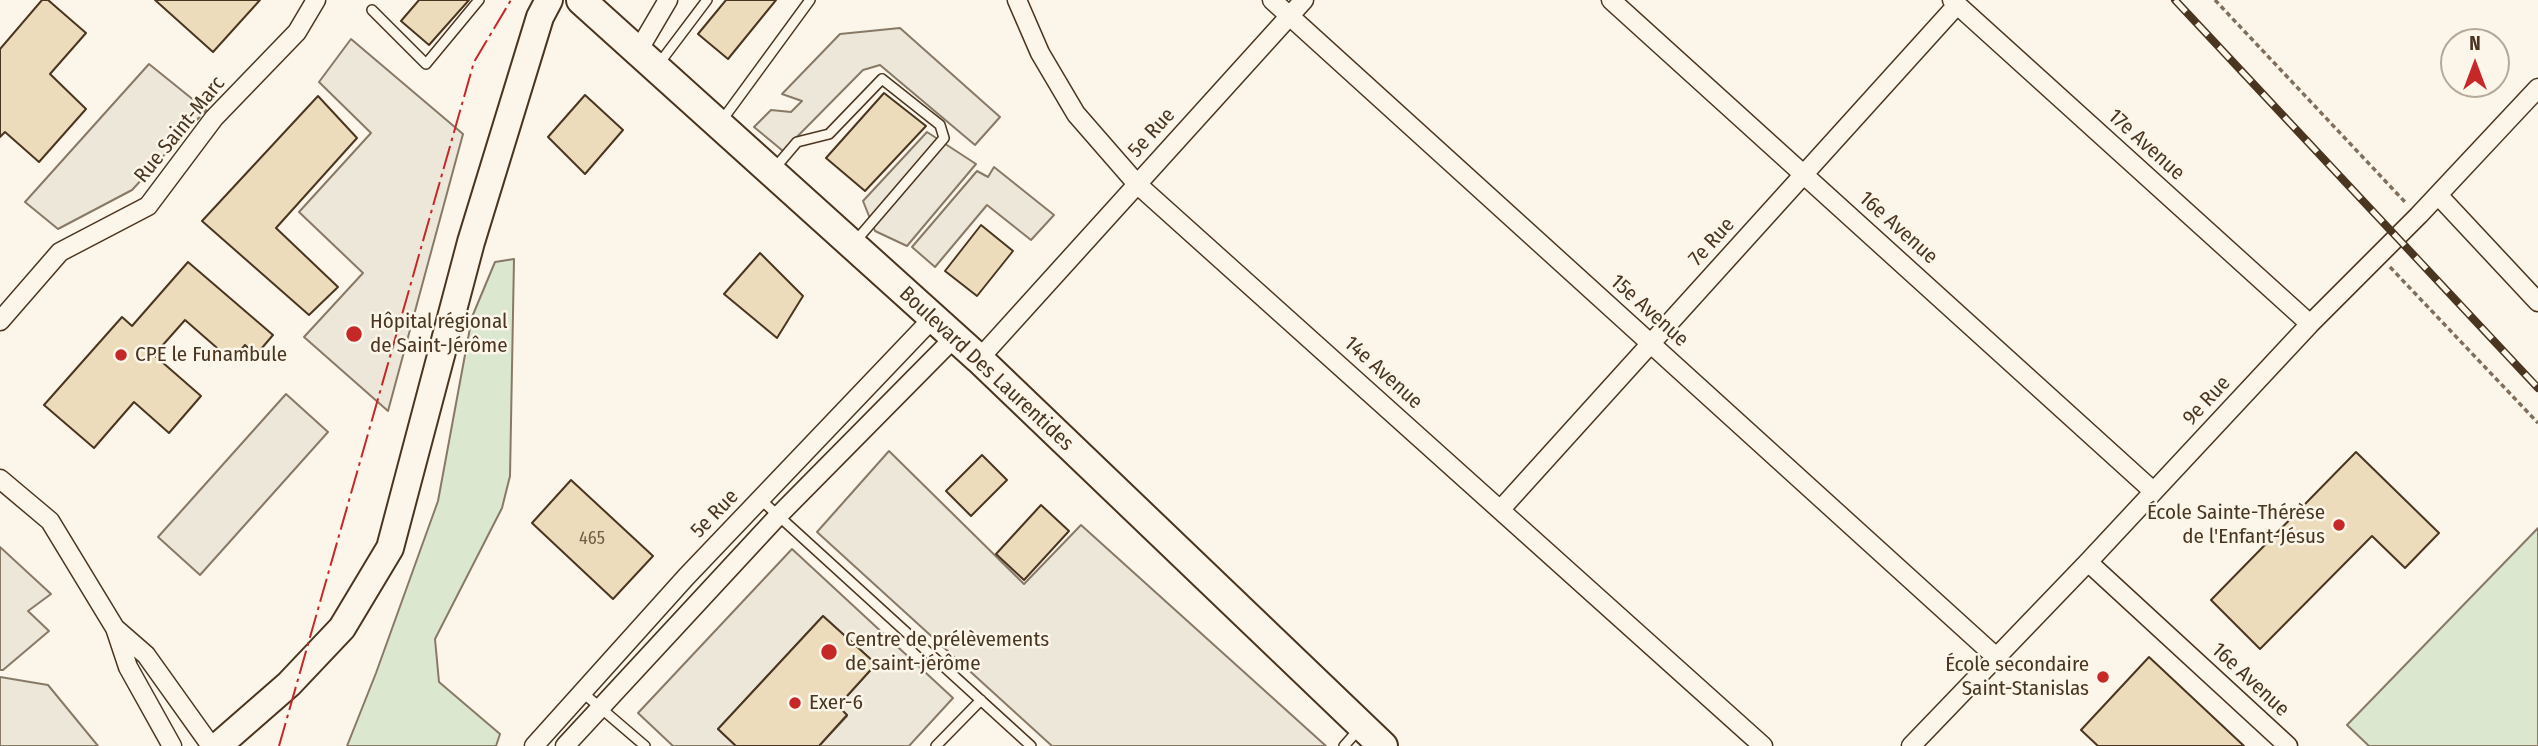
<!DOCTYPE html>
<html>
<head>
<meta charset="utf-8">
<style>
  body { margin:0 }
  #map { position:relative; width:2538px; height:746px; overflow:hidden; background:#fbf6e9; font-family:"Fira Sans Condensed",sans-serif }
  canvas { display:block }
  .north { position:absolute; left:2440px; top:28px; width:70px; height:70px; box-sizing:border-box; background:#fbf6e9; border:2px solid #b4a999; border-radius:50%; rotate:0deg; font-size:19px; font-weight:700; line-height:28px; text-align:center; color:#4a3520 }
  .north::after { content:''; display:block; margin:auto; width:24px; height:32px; background:#c62828; clip-path:polygon(50% 0,100% 100%,50% 72%,0 100%) }
</style>
</head>
<body>
<div id="map">
<canvas width="2538" height="746"></canvas>
<div class="north">N</div>
</div>
<script>
const g = document.querySelector('canvas').getContext('2d');
g.lineJoin = 'round';
function fill(path, color) {
  g.fillStyle = color;
  g.fill(path, 'evenodd');
}
function trace(path, color, width, dash) {
  g.strokeStyle = color;
  g.lineWidth = width;
  g.lineCap = dash ? 'butt' : 'round';
  g.setLineDash(dash || []);
  g.stroke(path);
}
function write(font, color, halo, rows, align = 'center') {
  g.font = font + ' "Fira Sans Condensed",sans-serif';
  g.lineWidth = 5;
  g.setLineDash([]);
  g.textBaseline = 'middle';
  g.strokeStyle = halo;
  g.fillStyle = color;
  for (const [text, x, y, turn = 0] of rows) {
    g.save();
    g.translate(x, y);
    g.rotate((+turn || 0) * Math.PI / 180);
    g.textAlign = isNaN(turn) ? turn : align;
    if (halo) g.strokeText(text, 0, 0);
    g.fillText(text, 0, 0);
    g.restore();
  }
}
const green = new Path2D(`
  M 514,259 L 510,476 L 502,508 L 435,639 L 439,682 L 500,734 L 496,746 L 347,746 L 376,673 L 438,501 L 472,317 L 495,262 Z
  M 2538,528 L 2538,746 L 2369,746 L 2347,725 Z`);
fill(green, '#dce7d0');
trace(green, '#887966', 2);
const parking = new Path2D(`
  M 900,28 L 1000,117 L 975,145 L 880,65 L 863,70 L 783,151 L 754,127 L 771,110 L 791,112 L 802,101 L 782,94 L 840,34 Z
  M 351,39 L 463,134 L 388,411 L 304,337 L 363,273 L 299,212 L 371,133 L 319,82 Z
  M 149,64 L 206,110 L 132,190 L 58,229 L 25,202 Z
  M 927,132 L 976,164 L 907,246 L 875,231 L 863,201 Z
  M 994,167 L 1054,215 L 1031,240 L 987,205 L 935,267 L 912,247 L 977,171 L 988,177 Z
  M 286,394 L 328,432 L 200,575 L 158,537 Z
  M 889,451 L 1024,584 L 1081,525 L 1326,746 L 1052,746 L 817,532 Z
  M 0,547 L 51,594 L 28,611 L 49,631 L 3,670 L 0,670 Z
  M 792,549 L 953,698 L 909,746 L 819,746 L 847,716 L 838,706 L 876,664 L 823,616 L 718,729 L 736,746 L 673,746 L 638,713 Z
  M 0,677 L 48,685 L 98,746 L 0,746 Z`);
fill(parking, '#ede7d9');
trace(parking, '#887966', 2);
const building = new Path2D(`
  M 42,0 L 48,0 L 86,33 L 50,74 L 86,109 L 39,162 L 5,132 L 0,137 L 0,49 Z
  M 155,0 L 260,0 L 213,52 Z
  M 419,0 L 469,0 L 429,45 L 401,21 Z
  M 726,0 L 776,0 L 728,59 L 698,34 Z
  M 884,93 L 926,126 L 865,191 L 826,158 Z
  M 585,95 L 623,130 L 585,174 L 548,137 Z
  M 318,96 L 357,138 L 276,228 L 338,287 L 309,315 L 202,221 Z
  M 981,225 L 1013,251 L 977,296 L 945,271 Z
  M 760,253 L 803,296 L 777,338 L 724,294 Z
  M 188,262 L 273,335 L 256,355 L 245,345 L 232,361 L 185,320 L 154,355 L 201,396 L 169,433 L 134,402 L 94,448 L 44,405 L 122,317 L 132,326 Z
  M 2356,452 L 2439,533 L 2405,568 L 2372,536 L 2260,649 L 2211,600 Z
  M 982,455 L 1007,480 L 971,516 L 946,491 Z
  M 571,480 L 653,556 L 613,599 L 532,523 Z
  M 1041,505 L 1069,531 L 1024,580 L 996,554 Z
  M 823,616 L 876,664 L 838,706 L 847,715 L 819,746 L 736,746 L 718,729 Z
  M 2149,657 L 2244,746 L 2098,746 L 2081,730 Z`);
fill(building, '#ecdcbc');
trace(building, '#4a3520', 2);
const lane = new Path2D(`
  M 372,10 L 426,64 L 479,0
  M 658,65 L 707,0
  M 720,123 L 810,0
  M 774,169 L 797,142 L 829,134 L 882,79 L 940,125 L 944,138 L 854,243
  M 760,499 L 1031,746
  M 582,692 L 645,746
  M 936,746 L 981,700
  M 1344,746 L 1360,728`);
const street = new Path2D(`
  M 1017,0 L 1040,53 L 1076,114 L 1137,184 L 1763,746
  M 1272,0 L 1995,656
  M 1611,0 L 2153,491
  M 1952,0 L 2310,324
  M 638,51 L 668,0
  M 2438,195 L 2538,302
  M 0,321 L 60,252 L 148,206 L 214,118 L 297,32 L 316,0
  M 979,359 L 1304,0
  M 0,479 L 50,521 L 115,628 L 128,667 L 172,746
  M 1501,509 L 1957,5
  M 2088,562 L 2288,746
  M 115,628 L 146,655 L 211,746
  M 534,746 L 686,577 L 933,318
  M 565,746 L 778,516 L 955,337
  M 1911,746 L 2088,562 L 2310,324 L 2419,215 L 2538,88`);
const secondary = new Path2D(`
  M 218,746 L 289,684 L 342,628 L 390,548 L 471,242 L 540,17 L 549,0`);
const primary = new Path2D(`
  M 581,0 L 979,359 L 1383,746`);
trace(lane, '#4a3520', 12);
trace(street, '#4a3520', 21);
trace(secondary, '#4a3520', 30);
trace(primary, '#4a3520', 32);
trace(new Path2D(`
  M 2215,0 L 2405,202
  M 2390,267 L 2538,423`), '#7f6f5c', 3.5, [5, 3.5]);
trace(lane, '#fbf6e9', 9);
trace(street, '#fbf6e9', 18);
trace(secondary, '#fbf6e9', 26);
trace(primary, '#fbf6e9', 28);
const rail = new Path2D(`
  M 2175,0 L 2538,388`);
trace(rail, '#4a3520', 8);
trace(rail, '#fbf6e9', 5, [16]);
trace(new Path2D(`
  M 279,746 L 474,62 L 511,0`), '#c62828', 2, [24, 5, 3.5, 5]);
for (const [x, y, r, color] of [
  [354,334,9,"#c62828"],
  [121,355,7,"#c62828"],
  [2339,525,7,"#c62828"],
  [829,652,9,"#c62828"],
  [2103,677,7,"#c62828"],
  [795,703,7,"#c62828"]
]) {
  const dot = new Path2D();
  dot.arc(x, y, r, 0, 2 * Math.PI);
  g.fillStyle = color;
  g.fill(dot);
  trace(dot, '#fbf6e9', 2.5);
}
write('18px', '#725f47', null, [
  ["465",592,539]
]);
write('21px', '#4a3520', '#fbf6e9', [
  ["Rue Saint-Marc",180,130,-51],
  ["5e Rue",1152,133,-48],
  ["17e Avenue",2146,145,42],
  ["16e Avenue",1898,228,42],
  ["7e Rue",1712,242,-48],
  ["15e Avenue",1649,311,42],
  ["Boulevard Des Laurentides",986,369,43],
  ["14e Avenue",1383,373,42],
  ["9e Rue",2207,401,-47],
  ["5e Rue",715,514,-46],
  ["16e Avenue",2250,680,43]
]);
write('21px', '#4a3520', '#fbf6e9', [
  ["Hôpital régional",370,322],
  ["de Saint-Jérôme",370,346],
  ["CPE le Funambule",135,355],
  ["École Sainte-Thérèse",2325,513,"right"],
  ["de l'Enfant-Jésus",2325,537,"right"],
  ["Centre de prélèvements",845,640],
  ["de saint-jérôme",845,664],
  ["École secondaire",2089,665,"right"],
  ["Saint-Stanislas",2089,689,"right"],
  ["Exer-6",809,703]
], 'left');
</script>
</body>
</html>
